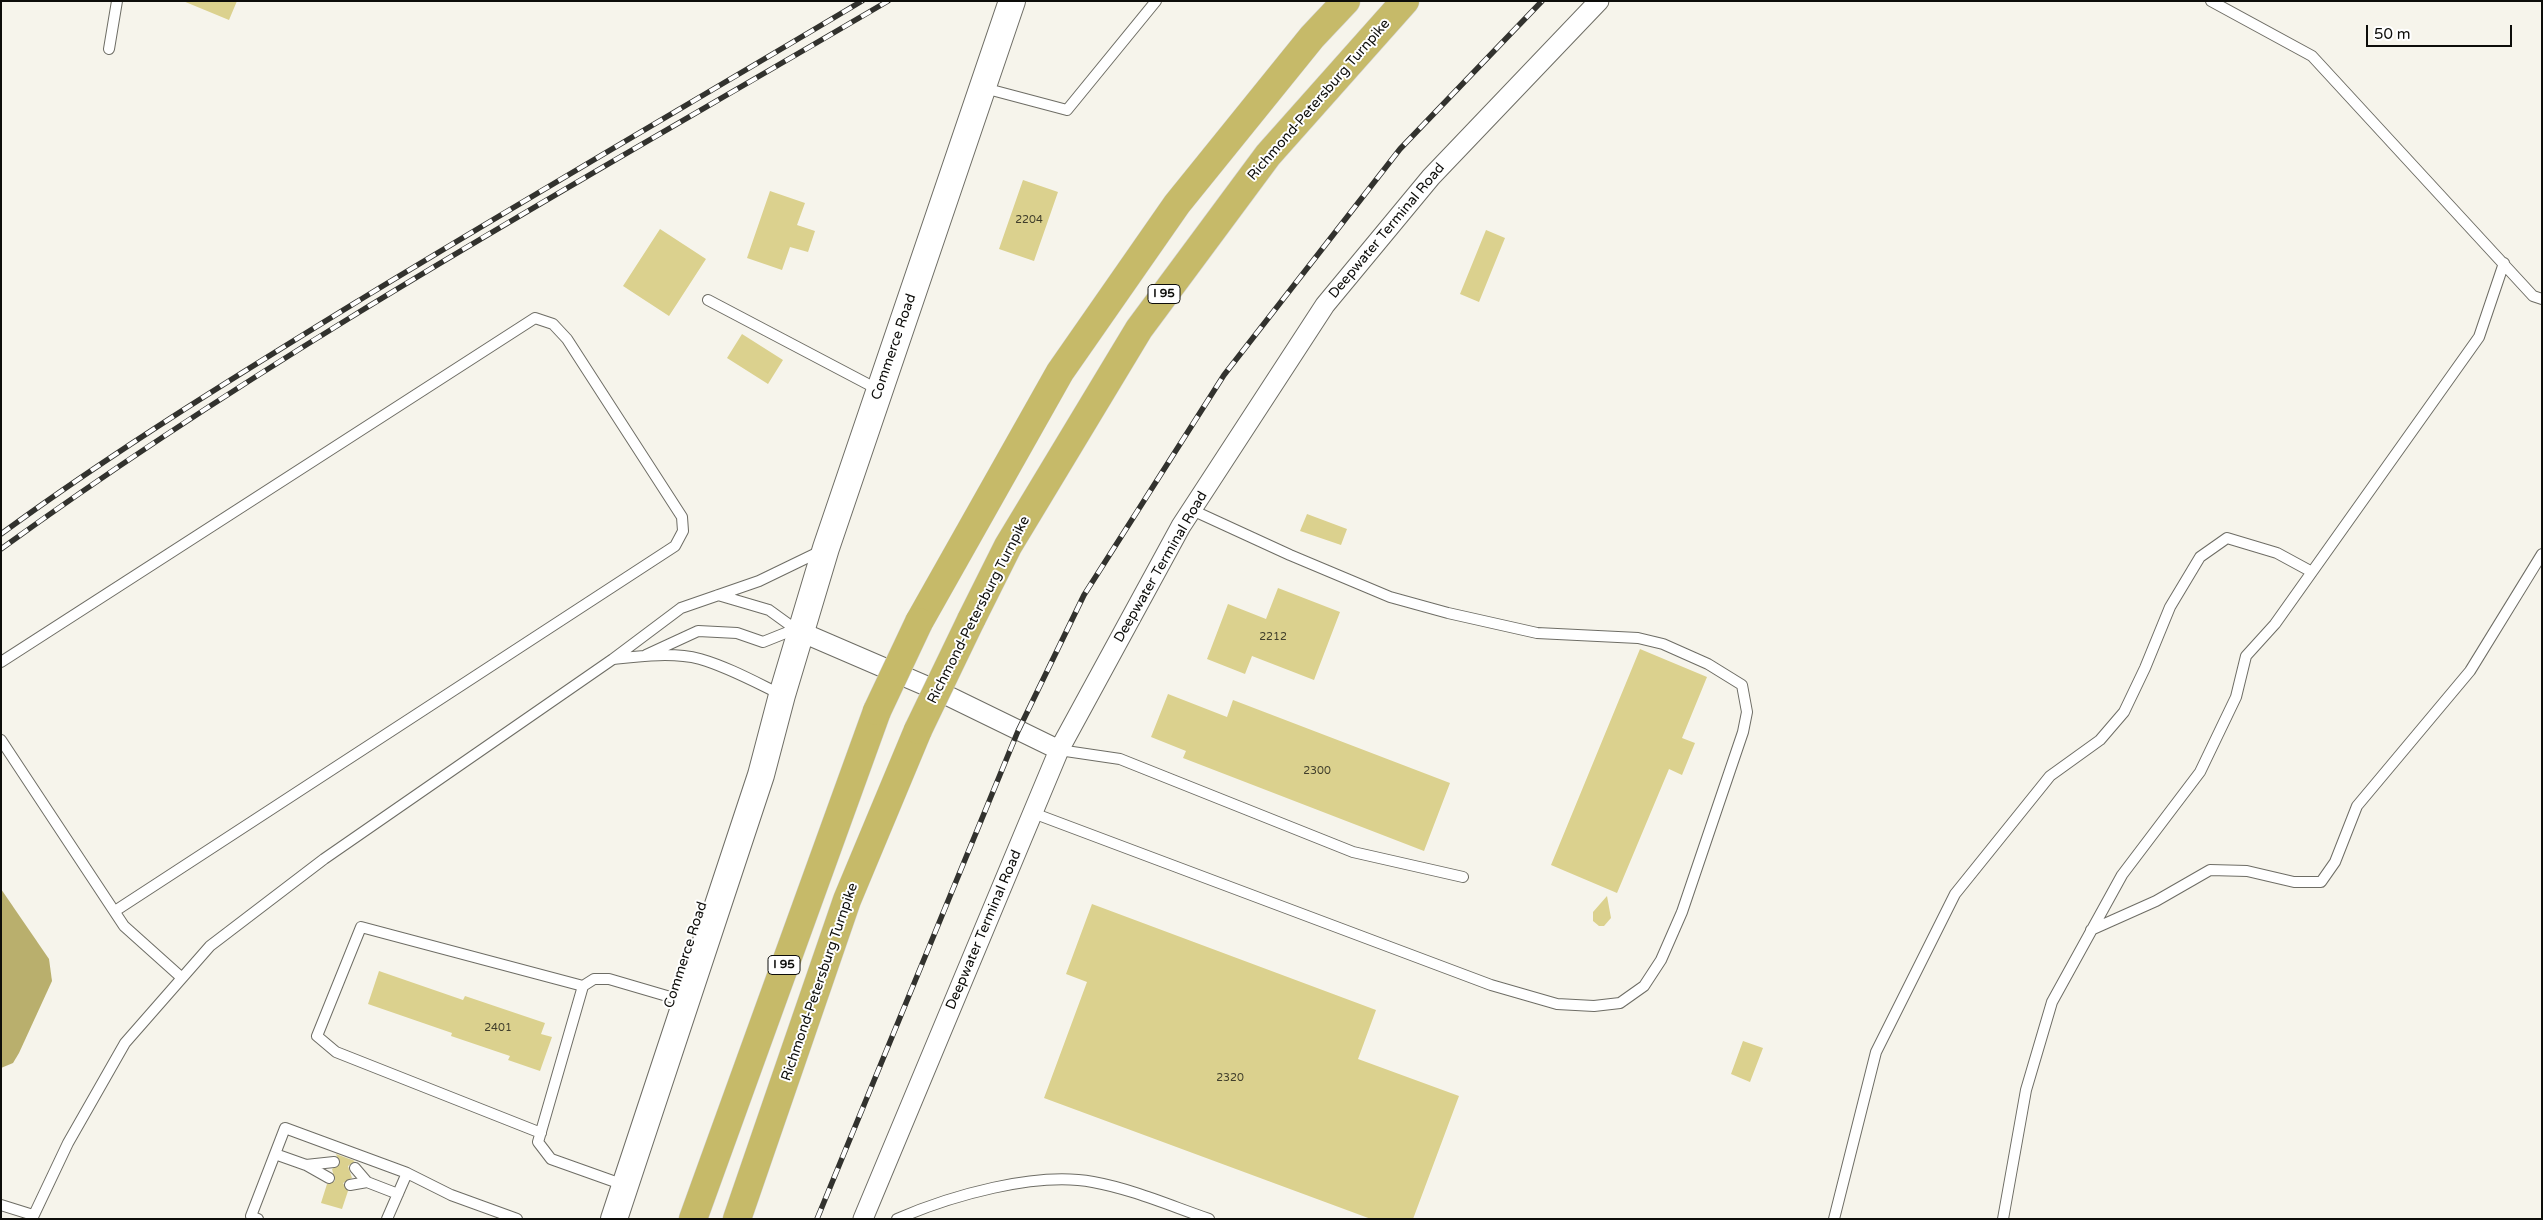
<!DOCTYPE html>
<html>
<head>
<meta charset="utf-8">
<style>
  body { margin:0 }
  #map { position:relative; width:2543px; height:1220px; overflow:hidden; background:#f6f4eb; font-family:"Varela Round",sans-serif }
  canvas { display:block }
  .frame { position:absolute; inset:0; border:2px solid #0d0d0a; pointer-events:none }
  .scale { position:absolute; left:2366px; top:25px; width:146px; height:22px; box-sizing:border-box; border:2px solid #0d0d0a; border-top:0; padding-left:6px; font-size:15px; line-height:18px; white-space:nowrap; color:#0d0d0a; -webkit-text-stroke:4px #fff; paint-order:stroke }
</style>
</head>
<body>
<div id="map">
<canvas width="2543" height="1220"></canvas>
<div class="frame"></div>
<div class="scale">50 m</div>
</div>
<script>
const g = document.querySelector('canvas').getContext('2d');
g.lineJoin = 'round';
function fill(path, color) {
  g.fillStyle = color;
  g.fill(path, 'evenodd');
}
function trace(path, color, width, dash) {
  g.strokeStyle = color;
  g.lineWidth = width;
  g.lineCap = dash ? 'butt' : 'round';
  g.setLineDash(dash || []);
  g.stroke(path);
}
function write(font, color, halo, rows, align = 'center') {
  g.font = font + ' "Varela Round",sans-serif';
  g.lineWidth = 4;
  g.setLineDash([]);
  g.textBaseline = 'middle';
  g.strokeStyle = halo;
  g.fillStyle = color;
  for (const [text, x, y, turn = 0] of rows) {
    g.save();
    g.translate(x, y);
    g.rotate((+turn || 0) * Math.PI / 180);
    g.textAlign = isNaN(turn) ? turn : align;
    if (halo) g.strokeText(text, 0, 0);
    g.fillText(text, 0, 0);
    g.restore();
  }
}
fill(new Path2D(`
  M 1,889 L 49,959 L 52,981 L 19,1053 L 13,1063 L 1,1068 Z`), '#b9af6d');
fill(new Path2D(`
  M 183,1 L 237,1 L 229,20 Z
  M 1023,180 L 1058,192 L 1034,261 L 999,249 Z
  M 770,191 L 805,203 L 797,225 L 815,231 L 808,252 L 790,247 L 782,270 L 747,258 Z
  M 660,229 L 706,259 L 669,316 L 623,286 Z
  M 1486,230 L 1505,238 L 1479,302 L 1460,294 Z
  M 742,334 L 783,360 L 768,384 L 727,358 Z
  M 1307,514 L 1347,529 L 1341,545 L 1300,531 Z
  M 1278,588 L 1340,612 L 1314,680 L 1252,656 L 1245,674 L 1207,659 L 1228,604 L 1266,619 Z
  M 1640,649 L 1707,677 L 1682,738 L 1695,743 L 1682,775 L 1669,769 L 1617,893 L 1551,865 Z
  M 1168,694 L 1227,717 L 1233,700 L 1450,783 L 1424,851 L 1183,758 L 1186,751 L 1151,737 Z
  M 1607,896 L 1611,918 L 1604,926 L 1599,926 L 1593,921 L 1593,912 Z
  M 1092,904 L 1376,1010 L 1358,1059 L 1459,1096 L 1413,1219 L 1371,1219 L 1044,1098 L 1087,982 L 1066,974 Z
  M 379,971 L 463,1000 L 465,996 L 545,1023 L 541,1034 L 552,1037 L 540,1071 L 508,1060 L 510,1056 L 451,1036 L 452,1033 L 368,1004 Z
  M 1743,1041 L 1763,1048 L 1750,1082 L 1731,1074 Z
  M 336,1154 L 355,1161 L 348,1166 L 352,1178 L 343,1183 L 348,1191 L 342,1209 L 321,1203 L 327,1184 L 335,1181 L 332,1169 L 340,1164 Z`), '#dbd18e');
const service = new Path2D(`
  M 2211,1 L 2312,56 L 2533,296 L 2542,299
  M 109,49 L 117,1
  M 984,88 L 1067,110 L 1156,1
  M 708,300 L 879,390
  M 718,595 L 769,610 L 798,631
  M 646,655 L 698,631 L 737,633 L 763,642 L 793,630
  M 614,659 C 641,656 673,652 700,659 C 728,667 755,682 782,695
  M 1,662 L 535,318 L 553,324 L 567,339 L 682,517 L 683,531 L 675,546 L 115,911
  M 1,740 L 124,926 L 182,978
  M 1059,750 L 1120,759 L 1353,852 L 1463,877
  M 1033,813 L 1491,985 L 1557,1004 L 1594,1006 L 1620,1003 L 1644,986 L 1661,960 L 1682,912 L 1743,732 L 1747,712 L 1742,685 L 1708,664 L 1663,644 L 1638,638 L 1537,633 L 1448,613 L 1390,597 L 1290,555 L 1192,510
  M 2091,930 L 2156,901 L 2210,870 L 2247,871 L 2294,882 L 2321,882 L 2335,862 L 2357,806 L 2470,671 L 2542,554
  M 541,1133 L 336,1052 L 317,1036 L 361,927 L 583,986
  M 275,1154 L 306,1165 L 334,1162
  M 306,1165 L 329,1178
  M 355,1168 L 367,1182 L 398,1194
  M 350,1185 L 367,1182
  M 624,1185 L 551,1159 L 538,1142 L 583,986 L 594,979 L 609,979 L 684,1001
  M 1,1205 L 33,1215
  M 32,1219 L 68,1143 L 125,1043 L 210,946 L 324,859 L 613,659 L 681,608 L 759,581 L 821,551
  M 258,1219 L 251,1216 L 285,1128 L 407,1173 L 451,1195 L 517,1219
  M 387,1219 L 407,1173
  M 897,1219 C 950,1196 1036,1171 1093,1182 C 1132,1189 1171,1206 1209,1219
  M 1834,1219 L 1876,1052 L 1955,894 L 2050,776 L 2100,740 L 2124,712 L 2145,668 L 2170,607 L 2200,557 L 2227,538 L 2277,553 L 2312,572
  M 2003,1219 L 2026,1090 L 2052,1002 L 2122,875 L 2200,772 L 2236,697 L 2246,656 L 2275,624 L 2479,337 L 2504,263`);
const minor = new Path2D(`
  M 801,632 L 938,691 L 1059,750
  M 863,1219 L 1059,750 L 1181,526 L 1325,305 L 1431,177 L 1599,1`);
const secondary = new Path2D(`
  M 614,1219 L 761,775 L 782,695 L 826,548 L 1012,1`);
const motorway = new Path2D(`
  M 971,620 L 1008,546 L 1139,329 L 1268,155 L 1405,1
  M 919,622 L 1060,372 L 1177,204 L 1312,37 L 1346,1
  M 693,1219 L 877,711
  M 737,1219 L 847,900 L 918,730`);
trace(service, '#6e6d65', 12);
trace(minor, '#6e6d65', 21);
trace(secondary, '#6e6d65', 28);
trace(motorway, '#d3d3d3', 29);
trace(service, '#fff', 10);
trace(minor, '#fff', 19);
trace(secondary, '#fff', 26);
trace(motorway, '#c6ba69', 28);
const rail = new Path2D(`
  M 1,534 C 117,449 241,373 363,298 C 529,197 696,100 862,1
  M 1,549 C 282,345 589,177 888,1
  M 817,1219 L 1018,731 L 1084,595 L 1224,375 L 1400,149 L 1542,1`);
trace(rail, '#32322e', 5.5);
trace(rail, '#fff', 4, [11]);
const motorwayBridge = new Path2D(`
  M 877,711 L 919,622
  M 918,730 L 971,620`);
trace(motorwayBridge, '#d3d3d3', 29, []);
trace(motorwayBridge, '#c6ba69', 28);
write('11px', '#403e2b', null, [
  ["2204",1029,220],
  ["2212",1273,637],
  ["2300",1317,771],
  ["2401",498,1028],
  ["2320",1230,1078]
]);
for (const [x, y, w] of [
  [1164,294,32],
  [784,965,32]
]) {
  const box = new Path2D();
  box.roundRect(x - w / 2, y - 9.5, w, 19, 4);
  g.fillStyle = '#fff';
  g.fill(box);
  trace(box, '#0d0d0a', 1);
}
write('bold 12px', '#0d0d0a', null, [
  ["I 95",1164,294],
  ["I 95",784,965]
]);
write('14px', '#0d0d0a', '#fff', [
  ["Richmond-Petersburg Turnpike",1319,100,-49],
  ["Deepwater Terminal Road",1387,231,-50],
  ["Commerce Road",894,347,-71],
  ["Deepwater Terminal Road",1161,567,-60],
  ["Richmond-Petersburg Turnpike",979,610,-63],
  ["Deepwater Terminal Road",984,930,-67],
  ["Commerce Road",686,955,-72],
  ["Richmond-Petersburg Turnpike",820,982,-71]
]);
</script>
</body>
</html>
